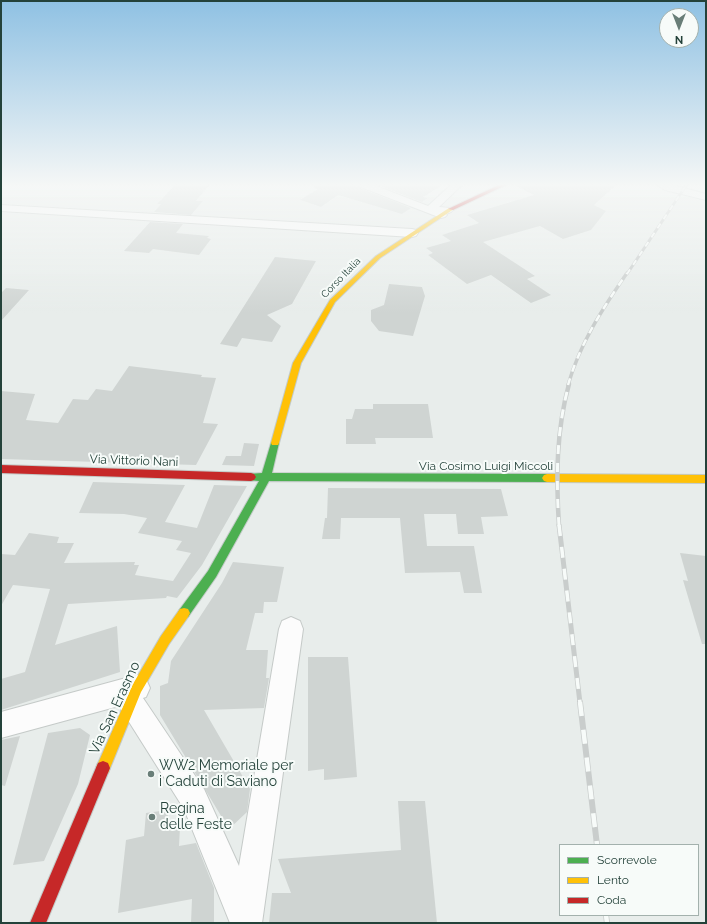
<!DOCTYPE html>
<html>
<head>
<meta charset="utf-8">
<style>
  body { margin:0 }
  #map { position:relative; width:707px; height:924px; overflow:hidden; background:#e8edeb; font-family:Raleway,sans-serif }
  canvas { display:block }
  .frame { position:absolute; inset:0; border:2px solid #24423a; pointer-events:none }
  .legend { position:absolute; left:559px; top:844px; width:140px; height:72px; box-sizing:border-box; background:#f7fbf9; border:1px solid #a3b1ad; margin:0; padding:5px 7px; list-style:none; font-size:12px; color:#24423a }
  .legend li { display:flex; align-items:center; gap:8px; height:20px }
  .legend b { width:20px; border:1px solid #a3b1ad }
  .north { position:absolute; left:659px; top:8px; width:40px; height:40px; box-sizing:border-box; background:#f7fbf9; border:1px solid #a3b1ad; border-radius:50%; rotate:180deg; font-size:11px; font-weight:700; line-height:16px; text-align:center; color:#24423a }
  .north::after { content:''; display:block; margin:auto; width:14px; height:18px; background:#697e78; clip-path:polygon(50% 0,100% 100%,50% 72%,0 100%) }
</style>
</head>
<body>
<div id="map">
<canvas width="707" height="924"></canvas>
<div class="frame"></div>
<ul class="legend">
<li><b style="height:5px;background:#4caf50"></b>Scorrevole</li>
<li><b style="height:5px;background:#ffc107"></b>Lento</li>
<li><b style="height:5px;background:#c62828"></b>Coda</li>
</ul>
<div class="north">N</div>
</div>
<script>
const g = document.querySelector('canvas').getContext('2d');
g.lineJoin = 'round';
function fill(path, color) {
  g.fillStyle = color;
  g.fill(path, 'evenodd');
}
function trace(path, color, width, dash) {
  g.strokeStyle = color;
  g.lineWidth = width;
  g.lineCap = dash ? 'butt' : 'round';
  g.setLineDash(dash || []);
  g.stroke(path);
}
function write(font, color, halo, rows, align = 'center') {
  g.font = font + ' Raleway,sans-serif';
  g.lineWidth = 4;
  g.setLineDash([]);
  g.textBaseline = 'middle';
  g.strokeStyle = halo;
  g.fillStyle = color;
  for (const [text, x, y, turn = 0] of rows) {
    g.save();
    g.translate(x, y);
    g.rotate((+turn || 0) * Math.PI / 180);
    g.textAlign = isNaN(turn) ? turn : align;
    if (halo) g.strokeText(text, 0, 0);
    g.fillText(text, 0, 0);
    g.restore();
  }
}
fill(new Path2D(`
  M 176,184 L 210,184 L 196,201 L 203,201 L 191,215 L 154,212 L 161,204 L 157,204 Z
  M 315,184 L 356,184 L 357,187 L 411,208 L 402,214 L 338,195 L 321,207 L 300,200 L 318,189 L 314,188 Z
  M 375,184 L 444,184 L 423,197 L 428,198 L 422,202 Z
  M 513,184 L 617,184 L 594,205 L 606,211 L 591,230 L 563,239 L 540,226 L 483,242 L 535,276 L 527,279 L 551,295 L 531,303 L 491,275 L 467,284 L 428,255 L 433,253 L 426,248 L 451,241 L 442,235 L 479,223 L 467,215 L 534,195 Z
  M 150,222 L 183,224 L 176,233 L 209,236 L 207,238 L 211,239 L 199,255 L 153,249 L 149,253 L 124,251 Z
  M 275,257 L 316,261 L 292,304 L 267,315 L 281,326 L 272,342 L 242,338 L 237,347 L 220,344 Z
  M 389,284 L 422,287 L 425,296 L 413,336 L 379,331 L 371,321 L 371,310 L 384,305 Z
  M 6,288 L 29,290 L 1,321 L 1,293 Z
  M 129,366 L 202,375 L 201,377 L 216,378 L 203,423 L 218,424 L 196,465 L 1,459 L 1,391 L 35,394 L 26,420 L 58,423 L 73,399 L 88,400 L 96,389 L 112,391 Z
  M 373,404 L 428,404 L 433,438 L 375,438 L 376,444 L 346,444 L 346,419 L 352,419 L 355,409 L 373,409 Z
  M 244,443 L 259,444 L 254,466 L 222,465 L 226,456 L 241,456 Z
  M 93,482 L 185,485 L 165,522 L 197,528 L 214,485 L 247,486 L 202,565 L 177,598 L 167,596 L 166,598 L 68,604 L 55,645 L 117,626 L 120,672 L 1,710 L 1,679 L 25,672 L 50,589 L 13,585 L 1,606 L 1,554 L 15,555 L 29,533 L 59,537 L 57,543 L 74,543 L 64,563 L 135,562 L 134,565 L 139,565 L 135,575 L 173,581 L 191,553 L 176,550 L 182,541 L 138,533 L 147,518 L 124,514 L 79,513 Z
  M 328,488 L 501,489 L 508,516 L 481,517 L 484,534 L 458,534 L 456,514 L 424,514 L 427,546 L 474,546 L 482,593 L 464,593 L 460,572 L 405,573 L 400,518 L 341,518 L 340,539 L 322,539 L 325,518 L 327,518 Z
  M 680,553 L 706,556 L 706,644 L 702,644 L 683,580 L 688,581 Z
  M 233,562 L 284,567 L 277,602 L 264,602 L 263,613 L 255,613 L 246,650 L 268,650 L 266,678 L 269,678 L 264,708 L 204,710 L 250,789 L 247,812 L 229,829 L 160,715 L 160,686 L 168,683 L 171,661 L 222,583 Z
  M 308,657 L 348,657 L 357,777 L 324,780 L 324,769 L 308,771 Z
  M 80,728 L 90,735 L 78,784 L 44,861 L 13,865 L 48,733 Z
  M 20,736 L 5,786 L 1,785 L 1,740 Z
  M 398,801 L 425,801 L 437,923 L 269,923 L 272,893 L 291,893 L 278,859 L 401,850 Z
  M 168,810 L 167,829 L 180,827 L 179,846 L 196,843 L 214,888 L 214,923 L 191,923 L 192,899 L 118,913 L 126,840 L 144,836 L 146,813 Z`), '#cfd4d2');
const street = new Path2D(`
  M 357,184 L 371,184 L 428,206 L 452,184 L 463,184 L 439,207 L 451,208 L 453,210 L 451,212 L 446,214 L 447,215 L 445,217 L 441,218 L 358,186 Z
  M 656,184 L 669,184 L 706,194 L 706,200 L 665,190 Z
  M 1,205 L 412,229 L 416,230 L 418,233 L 416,236 L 412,237 L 1,211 Z
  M 291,617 L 300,621 L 303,629 L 262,923 L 230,923 L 184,809 L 119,706 L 1,738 L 1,712 L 137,675 L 146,679 L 150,688 L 146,697 L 143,698 L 204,789 L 239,866 L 279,629 L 282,621 Z`);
const fast = new Path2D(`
  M 275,440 L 279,443 L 272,473 L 547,474 L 550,475 L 552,478 L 550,481 L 547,482 L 269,481 L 216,577 L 188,617 L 184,618 L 180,617 L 178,613 L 180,609 L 208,571 L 259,481 L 248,480 L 246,477 L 248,474 L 262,473 L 271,443 Z`);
const slow = new Path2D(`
  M 449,208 L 454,209 L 380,258 L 335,302 L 301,363 L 279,443 L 278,445 L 272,445 L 271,443 L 293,363 L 330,300 L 376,256 Z
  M 547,474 L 706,475 L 706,483 L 547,482 L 544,481 L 542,478 L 544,475 Z
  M 184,608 L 188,609 L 190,613 L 188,617 L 169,644 L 141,692 L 108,773 L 103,775 L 98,773 L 96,768 L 133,684 L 161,636 L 180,609 Z`);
const jam = new Path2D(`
  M 501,184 L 508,184 L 453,210 L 448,209 Z
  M 1,465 L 251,473 L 254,474 L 256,477 L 254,480 L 251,481 L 1,473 Z
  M 103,761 L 108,763 L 110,768 L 46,923 L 30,923 L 98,763 Z`);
trace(street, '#c5cac8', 2);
trace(fast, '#c3cbc8', 2);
trace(slow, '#c3cbc8', 2);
trace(jam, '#c3cbc8', 2);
fill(street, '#fcfcfc');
fill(fast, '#4caf50');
fill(slow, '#ffc107');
fill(jam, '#c62828');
const railFar4 = new Path2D(`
  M 627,274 L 687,184`);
const railFar3 = new Path2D(`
  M 568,385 C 580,343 603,308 627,273`);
const railFar2 = new Path2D(`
  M 559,526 C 556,479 556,431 569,384`);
const railFar1 = new Path2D(`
  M 559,525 L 580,703`);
const rail = new Path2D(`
  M 580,702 L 597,845
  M 606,915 L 607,923`);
trace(railFar4, '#c9cdcc', 3);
trace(railFar3, '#c9cdcc', 3.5);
trace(railFar2, '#c9cdcc', 4.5);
trace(railFar1, '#c9cdcc', 5);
trace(rail, '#c9cdcc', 6);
trace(railFar4, '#f7fbf9', 2, [5.5]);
trace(railFar3, '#f7fbf9', 2.5, [7]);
trace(railFar2, '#f7fbf9', 3, [9]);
trace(railFar1, '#f7fbf9', 3.5, [11]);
trace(rail, '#f7fbf9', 4.5, [14]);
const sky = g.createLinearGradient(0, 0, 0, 313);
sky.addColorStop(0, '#8fc1e3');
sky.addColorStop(0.59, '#f5f7f6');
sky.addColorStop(1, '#f5f7f600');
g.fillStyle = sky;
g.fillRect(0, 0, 707, 313);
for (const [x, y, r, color] of [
  [151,774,4,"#697e78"],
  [152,817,4,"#697e78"]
]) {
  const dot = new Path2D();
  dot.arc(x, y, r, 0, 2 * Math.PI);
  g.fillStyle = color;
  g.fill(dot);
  trace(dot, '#f7fbf9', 1.5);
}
write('10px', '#24423a', '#f7fbf9', [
  ["Corso Italia",341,278,-46]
]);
write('12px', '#24423a', '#f7fbf9', [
  ["Via Vittorio Nani",134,461,2],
  ["Via Cosimo Luigi Miccoli",486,466]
]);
write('14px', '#24423a', '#f7fbf9', [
  ["Via San Erasmo",115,708,-65]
]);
write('14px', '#24423a', '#f7fbf9', [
  ["WW2 Memoriale per",159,766],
  ["i Caduti di Saviano",159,782],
  ["Regina",160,809],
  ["delle Feste",160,825]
], 'left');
</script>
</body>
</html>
